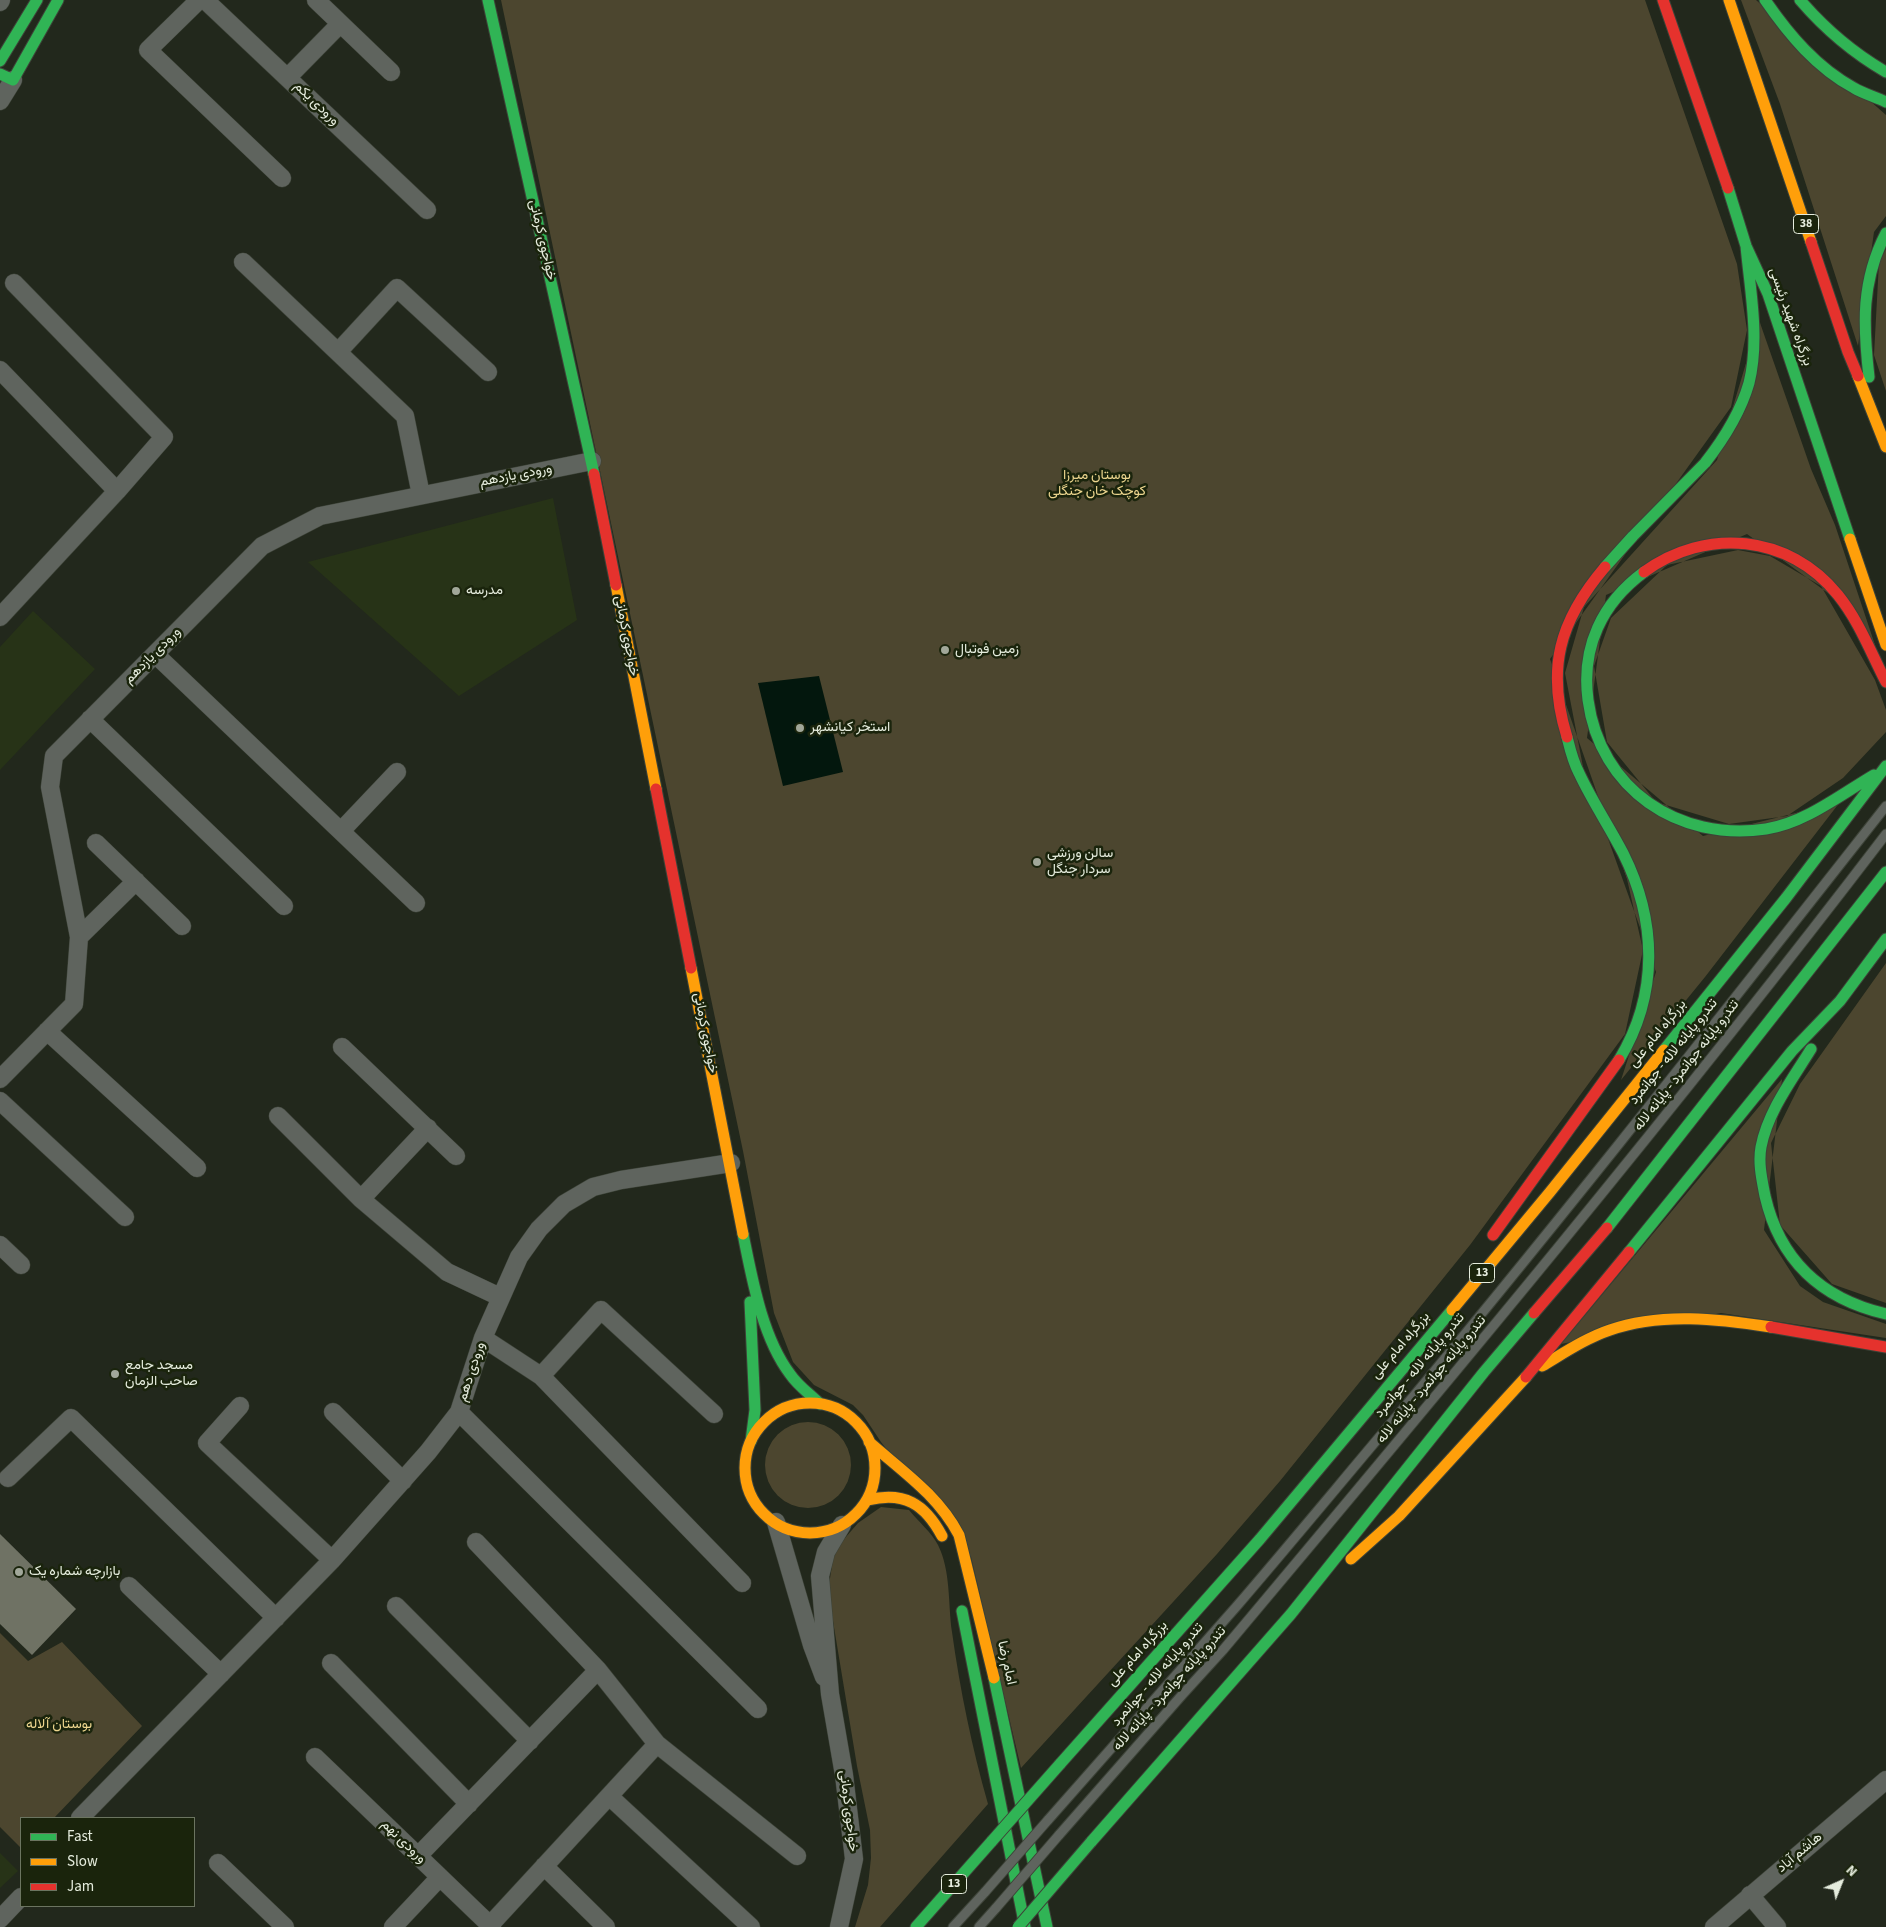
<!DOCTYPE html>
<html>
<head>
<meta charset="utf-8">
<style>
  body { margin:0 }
  #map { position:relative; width:1886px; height:1927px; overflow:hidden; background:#22281c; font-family:"Source Sans 3",sans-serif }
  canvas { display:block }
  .legend { position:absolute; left:20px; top:1817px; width:175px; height:90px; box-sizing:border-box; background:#1a240c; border:1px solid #6b7460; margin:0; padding:6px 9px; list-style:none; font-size:15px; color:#e5ecdd }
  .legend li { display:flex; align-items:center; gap:10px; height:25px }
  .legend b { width:25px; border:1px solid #6b7460 }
  .north { position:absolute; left:1816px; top:1857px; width:50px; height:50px; -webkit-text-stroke:4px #1a240c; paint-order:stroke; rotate:44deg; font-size:14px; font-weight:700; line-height:20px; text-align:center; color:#e5ecdd }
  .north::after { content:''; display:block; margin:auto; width:18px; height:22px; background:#e5ecdd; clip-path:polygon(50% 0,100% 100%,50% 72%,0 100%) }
</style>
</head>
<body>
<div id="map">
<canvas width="1886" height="1927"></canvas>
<ul class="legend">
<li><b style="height:6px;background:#30b455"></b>Fast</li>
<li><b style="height:6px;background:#ff9f0a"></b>Slow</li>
<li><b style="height:6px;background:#e5322d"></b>Jam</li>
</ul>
<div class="north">N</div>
</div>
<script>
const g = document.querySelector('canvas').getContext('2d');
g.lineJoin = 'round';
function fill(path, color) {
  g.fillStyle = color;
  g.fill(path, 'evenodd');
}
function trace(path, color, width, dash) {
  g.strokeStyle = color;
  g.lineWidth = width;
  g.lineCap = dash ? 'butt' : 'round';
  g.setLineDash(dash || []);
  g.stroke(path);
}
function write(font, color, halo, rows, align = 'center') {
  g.font = font + ' "Source Sans 3",Vazirmatn,sans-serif';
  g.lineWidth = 5;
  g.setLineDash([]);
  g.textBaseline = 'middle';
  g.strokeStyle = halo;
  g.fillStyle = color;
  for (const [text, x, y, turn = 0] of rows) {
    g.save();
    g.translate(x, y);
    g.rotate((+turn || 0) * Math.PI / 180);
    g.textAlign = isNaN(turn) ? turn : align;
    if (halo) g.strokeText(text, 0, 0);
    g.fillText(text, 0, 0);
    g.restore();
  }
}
fill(new Path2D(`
  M 553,498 L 577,620 L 459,696 L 308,562 Z
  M 33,611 L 95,669 L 0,770 L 0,647 Z
  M 0,1853 L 18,1871 L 0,1888 Z`), '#273317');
fill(new Path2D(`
  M 501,0 L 1645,0 L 1737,264 L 1747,330 L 1731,407 L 1550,659 L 1627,879 L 1643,950 L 1625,1034 L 1470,1245 L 1280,1481 L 1217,1554 L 1021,1768 L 971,1557 L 881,1442 L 863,1415 L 853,1405 L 814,1385 L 793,1362 L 774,1313 L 743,1151 Z
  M 1741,0 L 1756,0 L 1886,115 L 1886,216 L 1874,232 L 1858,346 L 1780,104 Z
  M 1886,249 L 1886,391 L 1874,355 L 1879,262 Z
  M 1759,320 L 1811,469 L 1835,525 L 1882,666 L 1858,615 L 1747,534 L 1606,595 L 1587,738 L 1703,836 L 1840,802 L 1705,977 L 1621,1080 L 1656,972 L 1584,772 L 1565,673 L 1584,607 L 1717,460 Z
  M 1738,550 L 1770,556 L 1821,586 L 1875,680 L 1886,710 L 1886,732 L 1843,778 L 1787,816 L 1729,824 L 1656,802 L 1607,742 L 1594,666 L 1611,618 L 1667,565 Z
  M 1886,963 L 1886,1303 L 1832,1284 L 1780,1225 L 1771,1143 L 1800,1084 Z
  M 1782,1079 L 1764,1230 L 1800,1286 L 1823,1302 L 1886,1324 L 1886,1338 L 1721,1313 L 1561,1344 Z
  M765 1465a43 43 0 1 1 86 0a43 43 0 1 1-86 0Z
  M 881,1507 L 909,1510 C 918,1521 932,1533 938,1545 C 951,1571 948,1604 952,1632 C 960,1690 972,1748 988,1804 L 880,1927 L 855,1927 L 868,1885 L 871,1858 L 870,1830 L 857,1766 L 828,1591 L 833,1559 L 839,1545 L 858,1523 Z
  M 0,1633 L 28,1661 L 62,1642 L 142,1726 L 54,1818 L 21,1818 L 21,1848 L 0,1827 Z`), '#4c462f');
fill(new Path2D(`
  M 819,676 L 843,772 L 783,786 L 758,683 Z`), '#03170d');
fill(new Path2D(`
  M 0,1534 L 76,1609 L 32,1655 L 0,1624 Z`), '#6f7264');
const lane = new Path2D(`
  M 1048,1820 C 1111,1749 1174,1678 1236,1607 C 1285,1550 1333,1492 1381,1435 C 1554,1229 1720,1017 1886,806
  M 1059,1835 L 1182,1695 L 1223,1650 C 1448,1382 1673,1113 1886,834
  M 953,1927 L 985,1892
  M 979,1927 L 996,1908`);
const street = new Path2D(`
  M 199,0 L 148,50 L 282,178
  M 205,0 L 427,210
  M 316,0 L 391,72
  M 0,2 L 1,0
  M 288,77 L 340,24
  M 0,101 L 13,80
  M 243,262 L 405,416 L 421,495
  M 338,352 L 397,288 L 488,372
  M 0,370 L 117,491
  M 0,617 L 117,491 L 164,437 L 14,283
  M 155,654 L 416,903
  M 90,719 L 284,906
  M 341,831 L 397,772
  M 96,843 L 182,926
  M 79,937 L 136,881
  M 47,1031 L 197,1168
  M 342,1047 L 456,1156
  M 0,1079 L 74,1004 L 79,937 L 50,787 L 54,756 L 262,546 L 320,516 L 592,461
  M 0,1101 L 125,1217
  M 278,1116 L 361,1199 L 447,1272 L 500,1297
  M 361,1199 L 428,1128
  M 0,1245 L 21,1265
  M 483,1338 L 541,1376 L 742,1583
  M 541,1376 L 601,1310 L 714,1414
  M 240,1406 L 207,1443 L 332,1560
  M 333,1412 L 403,1481
  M 459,1412 L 758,1709
  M 8,1478 L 71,1418 L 276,1618
  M 776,1522 L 812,1645 L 824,1677
  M 476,1542 L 598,1670
  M 129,1586 L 221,1674
  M 396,1606 L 530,1741
  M 331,1663 L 469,1804
  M 315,1757 L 492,1927
  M 609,1796 L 751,1927
  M 80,1818 L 332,1560 L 428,1452 L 459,1412 L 483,1338 L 519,1257 L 539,1229 L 564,1204 L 593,1187 L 621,1180 L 731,1163
  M 418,1856 L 598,1670 L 657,1744 L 797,1856
  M 218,1863 L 285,1927
  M 544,1866 L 606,1927
  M 1750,1895 L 1777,1927
  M 0,1919 L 21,1897
  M 490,1925 L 657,1744
  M 393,1927 L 440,1877
  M 839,1927 L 854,1859 L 844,1775 L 830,1694 L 820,1576 L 826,1552 L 842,1525
  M 1714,1927 L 1886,1780`);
const fast = new Path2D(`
  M 488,0 L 594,474
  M 1765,0 C 1789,35 1817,68 1854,88 C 1864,94 1876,97 1886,102
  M 1800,0 C 1825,29 1853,53 1886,72
  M 0,61 L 37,0
  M 0,74 L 13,80 L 58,0
  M 1728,188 L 1746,246 L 1768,294 L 1850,539
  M 1869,377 C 1863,325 1861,281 1886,233
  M 1605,567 L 1633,536 L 1705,463 C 1723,440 1741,411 1749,383 C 1760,339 1750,290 1746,246
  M 1644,572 C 1602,603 1581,647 1588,700 C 1600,789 1678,842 1766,829 C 1805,823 1840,795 1874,775
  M 1567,737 C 1570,749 1573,762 1579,773 C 1592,801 1609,826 1623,853 C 1657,921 1659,994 1619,1060
  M 1811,1049 C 1792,1080 1768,1111 1761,1147 C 1758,1163 1762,1180 1765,1196 C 1780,1261 1822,1299 1886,1314
  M 1664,1050 L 1786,898 L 1886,766
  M 1607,1228 L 1886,872
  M 743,1234 C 752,1278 762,1337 790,1374 C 798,1386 810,1394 820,1404
  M 1629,1252 L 1792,1051 L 1840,1001 L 1886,939
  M 750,1302 L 755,1410 L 751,1441
  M 962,1611 L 1025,1927
  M 994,1678 L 1047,1927
  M 1060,1764 L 1260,1539 L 1452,1310
  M 1091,1842 L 1291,1614 L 1484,1372 L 1534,1313
  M 916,1927 L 992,1841`);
const slow = new Path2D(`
  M 1729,0 L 1811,242
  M 1858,376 L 1886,447
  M 1850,539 L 1886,645
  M 616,585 L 656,789
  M 691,968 L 743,1234
  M 1452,1310 L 1550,1192 L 1664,1050
  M 1542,1366 C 1564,1353 1586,1338 1610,1330 C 1661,1312 1719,1319 1771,1327
  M745 1468a65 65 0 1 1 130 0a65 65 0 1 1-130 0Z
  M 869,1442 C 902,1471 938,1495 959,1535 L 994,1678
  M 868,1500 C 904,1491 925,1504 942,1536
  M 1351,1559 L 1399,1516 L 1526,1377`);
const jam = new Path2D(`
  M 1663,0 L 1728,188
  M 1811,242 L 1848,352 L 1858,376
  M 594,474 L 616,585
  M 1644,572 C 1706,527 1789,534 1838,595 C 1859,621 1871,653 1886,682
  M 1567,737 C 1546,669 1559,621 1605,567
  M 656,789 L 691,968
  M 1493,1235 L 1619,1060
  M 1534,1313 L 1607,1228
  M 1771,1327 L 1886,1347
  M 1526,1377 L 1629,1252`);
trace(lane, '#3d4338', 11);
trace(street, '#3d4338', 19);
trace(fast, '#3d4338', 13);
trace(slow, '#3d4338', 13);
trace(jam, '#3d4338', 13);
trace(lane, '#5f645e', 9);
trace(street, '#5f645e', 18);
trace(fast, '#30b455', 11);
trace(slow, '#ff9f0a', 11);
trace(jam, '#e5322d', 11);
const laneBridge = new Path2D(`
  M 985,1892 L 1048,1820
  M 996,1908 L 1059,1835`);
const fastBridge = new Path2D(`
  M 992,1841 L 1060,1764
  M 1018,1927 L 1091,1842`);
trace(laneBridge, '#3d4338', 11, []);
trace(fastBridge, '#3d4338', 13, []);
trace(laneBridge, '#5f645e', 9);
trace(fastBridge, '#30b455', 11);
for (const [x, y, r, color] of [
  [456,591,5,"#a1a799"],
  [945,650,5,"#a1a799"],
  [800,728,5,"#a1a799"],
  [1037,862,5,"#a1a799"],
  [115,1374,5,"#a1a799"],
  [19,1572,5,"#a1a799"]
]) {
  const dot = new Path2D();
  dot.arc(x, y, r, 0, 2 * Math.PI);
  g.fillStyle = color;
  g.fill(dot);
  trace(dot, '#1a240c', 2);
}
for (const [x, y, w] of [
  [1806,224,25],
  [1482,1273,25],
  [954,1884,25]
]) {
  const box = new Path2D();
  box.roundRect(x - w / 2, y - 9.5, w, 19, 4);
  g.fillStyle = '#1a240c';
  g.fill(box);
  trace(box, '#e5ecdd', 1);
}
write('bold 12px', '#e5ecdd', null, [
  ["38",1806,224],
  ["13",1482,1273],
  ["13",954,1884]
]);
write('14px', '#e5ecdd', '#1a240c', [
  ["ورودی یکم",316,104,44],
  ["خواجوی کرمانی",542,240,77],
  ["بزرگراه شهید رئیسی",1790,317,70],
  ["ورودی یازدهم",516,476,-11],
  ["خواجوی کرمانی",626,636,79],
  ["ورودی یازدهم",153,656,-45],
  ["خواجوی کرمانی",705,1033,79],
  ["بزرگراه امام علی",1658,1034,-51],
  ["تندرو پایانه لاله - جوانمرد",1674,1052,-51],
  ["تندرو پایانه جوانمرد - پایانه لاله",1687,1066,-52],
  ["بزرگراه امام علی",1401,1346,-50],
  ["تندرو پایانه لاله - جوانمرد",1420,1366,-50],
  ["ورودی دهم",472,1372,-72],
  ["تندرو پایانه جوانمرد - پایانه لاله",1432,1380,-50],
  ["بزرگراه امام علی",1138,1654,-48],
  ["امام رضا",1006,1663,77],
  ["تندرو پایانه لاله - جوانمرد",1158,1675,-49],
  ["تندرو پایانه جوانمرد - پایانه لاله",1170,1689,-48],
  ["خواجوی کرمانی",848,1811,83],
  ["ورودی نهم",403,1842,44],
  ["هاشم آباد",1800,1853,-40]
]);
write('14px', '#ecd58e', '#1a240c', [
  ["بوستان میرزا",1097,476],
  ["کوچک خان جنگلی",1097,492],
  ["بوستان آلاله",59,1725]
]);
write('14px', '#e5ecdd', '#1a240c', [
  ["مدرسه",466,591],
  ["زمین فوتبال",955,650],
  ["استخر کیانشهر",810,728],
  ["سالن ورزشی",1047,854],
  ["سردار جنگل",1047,870],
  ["مسجد جامع",125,1366],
  ["صاحب الزمان",125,1382],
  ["بازارچه شماره یک",29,1572]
], 'left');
</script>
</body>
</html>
